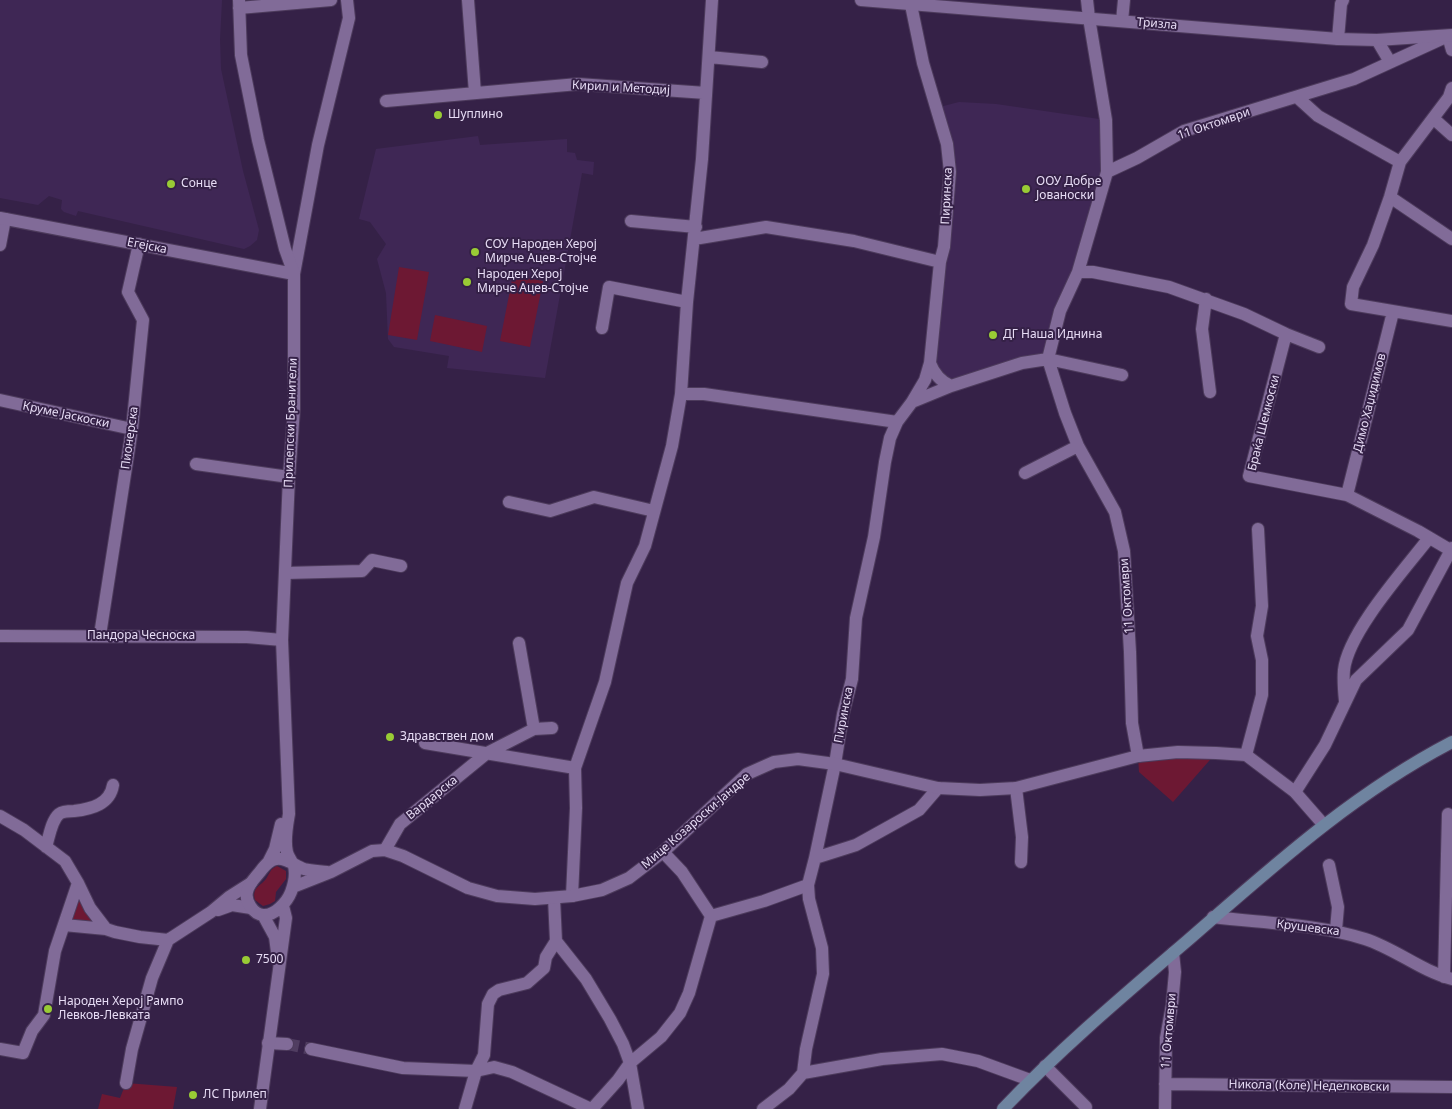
<!DOCTYPE html>
<html>
<head>
<meta charset="utf-8">
<style>
  body { margin:0 }
  canvas { display:block; background:#352147 }
</style>
</head>
<body>
<canvas width="1452" height="1109"></canvas>
<script>
const g = document.querySelector('canvas').getContext('2d');
g.lineJoin = 'round';
function fill(path, color) {
  g.fillStyle = color;
  g.fill(path, 'evenodd');
}
function trace(path, color, width, dash) {
  g.strokeStyle = color;
  g.lineWidth = width;
  g.lineCap = dash ? 'butt' : 'round';
  g.setLineDash(dash || []);
  g.stroke(path);
}
function write(font, color, halo, rows, align = 'center') {
  g.font = font + ' "Noto Sans",sans-serif';
  g.lineWidth = 4;
  g.setLineDash([]);
  g.textBaseline = 'middle';
  g.strokeStyle = halo;
  g.fillStyle = color;
  for (const [text, x, y, turn = 0] of rows) {
    g.save();
    g.translate(x, y);
    g.rotate((+turn || 0) * Math.PI / 180);
    g.textAlign = isNaN(turn) ? turn : align;
    if (halo) g.strokeText(text, 0, 0);
    g.fillText(text, 0, 0);
    g.restore();
  }
}
fill(new Path2D(`
  M 0,0 L 222,0 L 220,39 L 221,69 L 243,171 L 259,230 L 257,240 L 250,246 L 244,249 L 78,211 L 76,216 L 64,212 L 61,209 L 62,200 L 49,196 L 38,205 L 0,198 Z
  M 959,102 L 996,104 L 1106,120 L 1107,172 L 1048,359 L 951,386 L 933,371 L 948,205 L 936,108 Z
  M 478,136 L 480,145 L 567,139 L 567,152 L 575,153 L 577,160 L 594,162 L 593,175 L 582,173 L 545,378 L 447,368 L 449,356 L 394,347 L 388,339 L 386,293 L 377,259 L 386,244 L 370,222 L 359,219 L 376,149 Z`), '#3f2755');
fill(new Path2D(`
  M 399,267 L 429,272 L 417,340 L 388,335 Z
  M 513,275 L 543,281 L 530,347 L 500,341 Z
  M 435,315 L 487,326 L 482,352 L 430,341 Z
  M 1216,753 L 1173,802 L 1139,772 L 1138,756 Z
  M 277,866 L 286,871 L 286,879 L 276,892 L 275,901 L 270,904 L 263,906 L 255,900 C 252,888 259,887 266,879 C 270,873 270,869 277,866 Z
  M 78,883 L 106,929 L 64,925 Z
  M 126,1083 L 177,1087 L 173,1109 L 98,1109 L 102,1094 L 120,1098 Z`), '#6d1833');
trace(new Path2D(`
  M 287,1044 L 311,1049`), '#503d61', 12, [12, 6]);
const minor = new Path2D(`
  M 468,0 L 475,93
  M 910,0 L 923,63 L 947,144 L 950,172 L 944,247 L 940,262 L 930,363 C 934,374 940,381 951,386
  M 1087,0 L 1089,18 L 1106,120 L 1107,172 L 1078,272 L 1060,311 L 1048,359 L 1065,413 L 1078,446 L 1115,512 L 1124,551 L 1130,652 L 1132,723 L 1138,756
  M 1122,21 L 1124,0
  M 1338,39 L 1341,4 L 1343,0
  M 1377,40 L 1390,62
  M 709,57 L 762,62
  M 1452,88 L 1449,97 L 1400,162 L 1390,197 L 1373,245 L 1353,287 L 1351,304 L 1452,321
  M 1297,97 L 1318,116 L 1400,162
  M 386,101 L 578,84 L 706,93
  M 1434,119 L 1452,135
  M 1107,172 L 1137,158 L 1184,131 L 1354,79 L 1448,36 L 1452,50
  M 1390,197 L 1452,239
  M 631,221 L 696,227
  M 694,239 L 766,227 L 854,241 L 940,262
  M 0,245 L 5,219
  M 1078,272 L 1093,272 L 1169,287 L 1244,314 L 1286,334 L 1319,347
  M 294,274 L 318,145 L 349,18 L 347,0
  M 1206,299 L 1202,329 L 1210,392
  M 602,328 L 609,287 L 687,302
  M 1286,334 L 1249,476 L 1347,495 L 1418,531 L 1452,551
  M 681,394 L 704,394 L 897,422
  M 0,400 L 132,429
  M 912,402 L 951,386 L 1022,363 L 1048,359 L 1122,375
  M 196,464 L 289,477
  M 1025,473 L 1078,446
  M 1347,495 L 1393,312
  M 509,502 L 550,511 L 594,497 L 654,511
  M 285,573 L 362,571 L 372,560 L 401,566
  M 100,635 L 132,429 L 143,320 L 128,292 L 139,244
  M 0,636 L 247,637 L 282,640
  M 519,643 L 534,729
  M 1345,701 C 1344,691 1343,680 1344,670 C 1348,632 1405,569 1429,538
  M 425,743 L 575,768
  M 1246,755 L 1262,695 L 1262,660 L 1257,636 L 1262,606 L 1258,529
  M 1016,788 L 1022,837 L 1021,862
  M 1295,792 L 1325,745 L 1356,680 L 1408,630 L 1452,548
  M 0,816 L 24,830 L 65,861 L 78,883 L 90,908 L 106,929 L 115,932 L 140,937 L 168,940
  M 46,847 C 49,838 51,821 59,814 C 63,811 69,811 74,811 C 92,809 110,804 113,785
  M 385,850 L 400,824 L 487,753 L 534,729 L 552,728
  M 663,852 L 682,872 L 711,916
  M 815,858 L 856,845 L 919,810 L 938,788
  M 1329,865 L 1338,907 L 1336,930
  M 572,896 L 576,808 L 575,768 L 605,682 L 627,583 L 645,546 L 672,446 L 681,394 L 687,302 L 702,159 L 712,0
  M 554,898 L 556,941 L 586,979 L 610,1019 L 623,1044 L 630,1063 L 638,1109
  M 218,910 L 232,905 L 251,908
  M 711,916 L 764,901 L 808,885
  M 1213,917 C 1262,923 1319,924 1365,939 C 1396,949 1421,971 1452,979
  M 64,925 L 106,929
  M 1444,977 L 1448,814
  M 268,1043 L 287,1044
  M 0,1049 L 23,1053 L 32,1031 L 44,1015 L 55,951 L 78,883
  M 311,1049 L 403,1068 L 476,1071 L 494,1067 L 512,1072 L 591,1109
  M 1045,1066 L 1086,1107
  M 803,1073 L 806,1049 L 823,974 L 822,948 L 809,899 L 808,885 L 815,858 L 835,764 L 843,714 L 852,679 L 856,618 L 874,537 L 885,462 L 890,438 L 897,422 L 912,402 L 925,380 L 930,363
  M 126,1083 L 132,1049 L 152,978 L 168,940 L 211,912 L 229,897 L 251,883
  M 1165,1084 L 1452,1087
  M 465,1109 L 476,1071 L 484,1055 L 488,1004 L 493,994 L 499,990 L 527,983 L 544,968 L 546,957 L 556,941
  M 592,1109 L 618,1080 L 630,1063 L 661,1037 L 680,1013 L 689,993 L 711,916
  M 763,1109 L 789,1089 L 803,1073 L 882,1059 L 942,1054 L 978,1061 L 1030,1080
  M 1165,1109 L 1166,1038 L 1172,1005 L 1175,972 L 1173,953`);
const tertiary = new Path2D(`
  M 239,0 L 241,55 L 258,140 L 285,249 L 294,274 L 294,409 L 289,477 L 282,640 L 289,814 C 287,826 284,840 287,852 C 288,857 292,861 294,866 C 296,874 294,884 291,892 C 287,902 275,916 263,915 C 253,914 245,901 247,892 C 248,885 254,879 259,873 C 264,867 268,860 276,859 C 286,857 295,866 304,869 C 312,871 320,871 327,872
  M 861,0 L 1338,39 L 1377,40 L 1452,35
  M 239,8 L 331,0
  M 0,218 L 294,274
  M 269,861 L 275,849 L 281,824
  M 293,887 L 331,872 L 372,851 L 385,850 L 403,856 L 468,888 L 497,896 L 535,899 L 572,896 L 602,890 L 629,878 L 663,852 L 747,774 L 774,762 L 798,759 L 835,764 L 938,788 L 980,790 L 1016,788 L 1138,756 L 1178,752 L 1216,753 L 1246,755 L 1295,792 L 1323,824
  M 263,915 L 275,937 L 277,952
  M 260,1109 L 286,918 L 283,906`);
const secondary = new Path2D(`
  M 1003,1109 C 1060,1049 1124,995 1187,941 C 1271,868 1352,794 1452,742`);
trace(minor, '#4d3b5c', 14);
trace(tertiary, '#4d3b5c', 14);
trace(secondary, '#4d3b5c', 14);
trace(minor, '#816b98', 12);
trace(tertiary, '#816b98', 12);
trace(secondary, '#6f84a0', 12);
for (const [x, y, r, color] of [
  [438,115,5,"#99cb35"],
  [171,184,5,"#99cb35"],
  [1026,189,5,"#99cb35"],
  [475,252,5,"#99cb35"],
  [467,282,5,"#99cb35"],
  [993,335,5,"#99cb35"],
  [390,737,5,"#99cb35"],
  [246,960,5,"#99cb35"],
  [48,1009,5,"#99cb35"],
  [193,1095,5,"#99cb35"]
]) {
  const dot = new Path2D();
  dot.arc(x, y, r, 0, 2 * Math.PI);
  g.fillStyle = color;
  g.fill(dot);
  trace(dot, '#352147', 2);
}
write('12px', '#e7dcf5', '#352147', [
  ["Тризла",1157,24,5],
  ["Кирил и Методиј",621,88,3],
  ["11 Октомври",1214,124,-19],
  ["Пиринска",947,196,-87],
  ["Егејска",147,246,11],
  ["Димо Хаџидимов",1370,403,-76],
  ["Круме Јаскоски",66,415,12],
  ["Прилепски Бранители",291,423,-88],
  ["Браќа Шемкоски",1264,423,-76],
  ["Пионерска",130,438,-82],
  ["11 Октомври",1127,596,-94],
  ["Пандора Чесноска",141,636],
  ["Пиринска",844,715,-79],
  ["Вардарска",432,798,-39],
  ["Мице Козароски-Јандре",696,821,-41],
  ["Крушевска",1308,928,7],
  ["11 Октомври",1169,1031,-85],
  ["Никола (Коле) Неделковски",1309,1086,1]
]);
write('12px', '#e7dcf5', '#352147', [
  ["Шуплино",448,115],
  ["ООУ Добре",1036,182],
  ["Јованоски",1036,196],
  ["Сонце",181,184],
  ["СОУ Народен Херој",485,245],
  ["Мирче Ацев-Стојче",485,259],
  ["Народен Херој",477,275],
  ["Мирче Ацев-Стојче",477,289],
  ["ДГ Наша Иднина",1003,335],
  ["Здравствен дом",400,737],
  ["7500",256,960],
  ["Народен Херој Рампо",58,1002],
  ["Левков-Левката",58,1016],
  ["ЛС Прилеп",203,1095]
], 'left');
</script>
</body>
</html>
